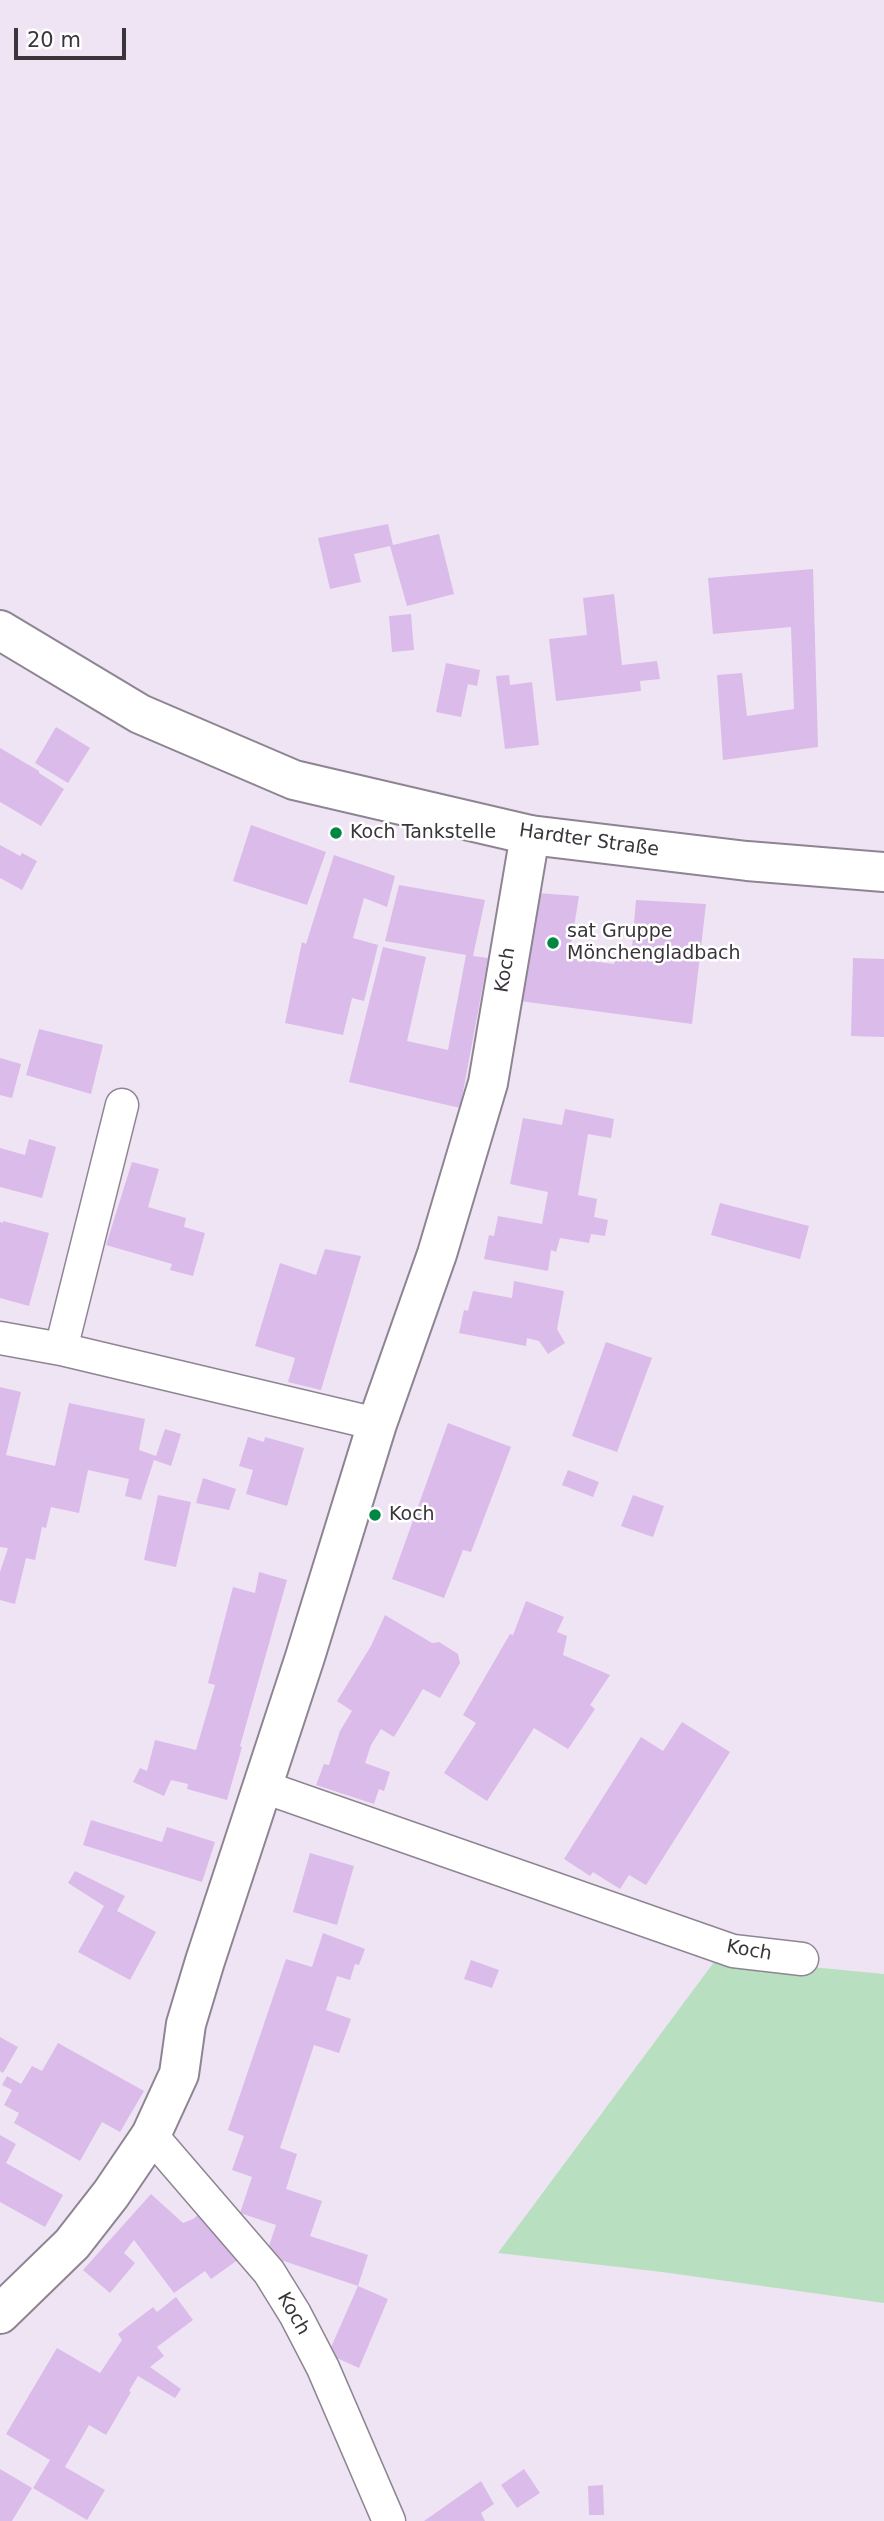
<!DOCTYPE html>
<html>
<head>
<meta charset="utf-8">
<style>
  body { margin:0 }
  #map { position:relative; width:884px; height:2521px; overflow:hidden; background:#efe4f3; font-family:"DejaVu Sans",sans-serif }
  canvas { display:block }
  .scale { position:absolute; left:14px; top:28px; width:112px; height:32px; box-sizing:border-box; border:4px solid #39353b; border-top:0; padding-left:9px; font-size:21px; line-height:24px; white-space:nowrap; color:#39353b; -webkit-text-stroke:5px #fff; paint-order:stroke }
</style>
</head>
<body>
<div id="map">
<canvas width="884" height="2521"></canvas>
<div class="scale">20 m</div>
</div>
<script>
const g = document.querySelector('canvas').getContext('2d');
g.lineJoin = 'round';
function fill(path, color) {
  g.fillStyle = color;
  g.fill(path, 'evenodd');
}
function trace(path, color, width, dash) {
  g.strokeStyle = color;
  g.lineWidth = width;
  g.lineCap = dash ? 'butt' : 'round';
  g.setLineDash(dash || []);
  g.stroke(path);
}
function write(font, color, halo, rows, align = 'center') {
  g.font = font + ' "DejaVu Sans",sans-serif';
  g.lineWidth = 5;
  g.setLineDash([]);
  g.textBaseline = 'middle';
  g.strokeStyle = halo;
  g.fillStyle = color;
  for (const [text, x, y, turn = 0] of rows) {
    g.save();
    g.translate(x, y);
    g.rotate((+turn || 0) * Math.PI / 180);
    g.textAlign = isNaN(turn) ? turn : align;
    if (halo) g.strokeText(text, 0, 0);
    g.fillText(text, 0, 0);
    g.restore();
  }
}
fill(new Path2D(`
  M 717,1958 L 884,1974 L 884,2303 L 662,2272 L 498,2253 Z`), '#b9dfc1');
fill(new Path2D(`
  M 388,524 L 393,545 L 439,534 L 454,594 L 407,606 L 390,546 L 354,554 L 361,582 L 330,589 L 318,538 Z
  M 813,569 L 818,747 L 723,760 L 717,675 L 742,673 L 747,716 L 794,709 L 791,627 L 713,634 L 708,578 Z
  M 614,594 L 622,665 L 657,661 L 660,679 L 640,681 L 641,691 L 556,701 L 549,639 L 587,635 L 583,598 Z
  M 411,614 L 414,650 L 392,652 L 389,616 Z
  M 446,663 L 480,670 L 477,686 L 468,684 L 461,717 L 436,712 Z
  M 509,675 L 510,685 L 532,682 L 539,745 L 505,749 L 496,676 Z
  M 56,727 L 90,748 L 68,783 L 35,763 Z
  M 0,748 L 39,771 L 39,773 L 64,789 L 41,826 L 0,802 Z
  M 251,825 L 326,852 L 307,905 L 233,881 Z
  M 0,845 L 20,856 L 22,853 L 37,861 L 22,890 L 0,878 Z
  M 334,855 L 395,876 L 387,907 L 364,898 L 353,938 L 378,945 L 364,1001 L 352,998 L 343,1035 L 285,1023 L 302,942 L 306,944 Z
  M 399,885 L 485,900 L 473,956 L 488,958 L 460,1108 L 349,1082 L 383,947 L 426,957 L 407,1041 L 448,1050 L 466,955 L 385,941 Z
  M 536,893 L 579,896 L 569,958 L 614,964 L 615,958 L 631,960 L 636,900 L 706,904 L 692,1024 L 520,1001 Z
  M 853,958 L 884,959 L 884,1037 L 851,1036 Z
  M 39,1029 L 103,1045 L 91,1094 L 26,1075 Z
  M 0,1058 L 21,1064 L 12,1098 L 0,1095 Z
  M 565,1109 L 614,1119 L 611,1138 L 588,1134 L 578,1195 L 597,1199 L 594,1217 L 608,1220 L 605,1236 L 591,1234 L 589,1243 L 560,1238 L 556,1252 L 551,1250 L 548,1271 L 484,1259 L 489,1235 L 494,1236 L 498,1216 L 542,1224 L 548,1192 L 510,1184 L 523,1118 L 562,1125 Z
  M 29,1139 L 56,1147 L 42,1198 L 0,1187 L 0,1148 L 25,1155 Z
  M 132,1162 L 159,1169 L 148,1207 L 186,1218 L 184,1227 L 205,1233 L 193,1276 L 170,1270 L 172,1264 L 106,1245 Z
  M 720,1203 L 809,1226 L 800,1259 L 711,1235 Z
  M 3,1221 L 49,1233 L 29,1306 L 0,1298 L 0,1222 L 3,1223 Z
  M 325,1249 L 361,1256 L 321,1390 L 288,1382 L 295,1358 L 255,1346 L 280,1263 L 316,1275 Z
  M 514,1281 L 564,1291 L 557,1329 L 565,1343 L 548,1354 L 539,1341 L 527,1338 L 526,1346 L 459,1333 L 464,1310 L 468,1311 L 473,1291 L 512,1298 Z
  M 606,1342 L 652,1358 L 617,1452 L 572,1436 Z
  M 0,1387 L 21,1392 L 6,1455 L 55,1466 L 69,1403 L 145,1419 L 139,1450 L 156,1456 L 165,1429 L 181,1434 L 171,1466 L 154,1460 L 141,1500 L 125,1496 L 129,1479 L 88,1470 L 79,1513 L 51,1507 L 46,1528 L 42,1527 L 35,1560 L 26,1558 L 15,1604 L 0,1600 L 0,1572 L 8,1548 L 0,1547 Z
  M 448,1423 L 511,1447 L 471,1552 L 463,1550 L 444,1598 L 392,1579 Z
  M 248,1437 L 264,1442 L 265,1437 L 304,1448 L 287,1506 L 246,1494 L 253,1470 L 239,1466 Z
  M 568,1470 L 599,1482 L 593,1497 L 562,1485 Z
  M 203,1478 L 236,1489 L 229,1510 L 196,1503 Z
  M 158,1495 L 191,1502 L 176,1567 L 144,1560 Z
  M 633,1495 L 664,1506 L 653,1537 L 621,1526 Z
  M 259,1572 L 287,1580 L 240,1746 L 242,1747 L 227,1800 L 187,1789 L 188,1784 L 171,1780 L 164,1796 L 133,1782 L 140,1768 L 147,1771 L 155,1740 L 196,1750 L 215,1685 L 208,1683 L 233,1587 L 255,1593 Z
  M 526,1601 L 564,1617 L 557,1632 L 567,1636 L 563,1655 L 610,1675 L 590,1705 L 595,1709 L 568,1749 L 534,1728 L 487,1801 L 444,1773 L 476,1723 L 463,1715 L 510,1634 L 513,1635 Z
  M 385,1615 L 432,1643 L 439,1642 L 458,1654 L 460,1663 L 440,1698 L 423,1689 L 394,1737 L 381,1729 L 371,1745 L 365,1763 L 390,1772 L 384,1791 L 379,1789 L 374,1804 L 316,1785 L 324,1764 L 329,1765 L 340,1731 L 352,1711 L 337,1701 L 371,1646 Z
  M 682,1722 L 730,1752 L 646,1885 L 629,1875 L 620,1889 L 593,1872 L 590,1876 L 564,1859 L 641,1737 L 663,1751 Z
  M 91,1820 L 162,1842 L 167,1827 L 215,1842 L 202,1882 L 83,1845 Z
  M 310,1853 L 354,1866 L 337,1925 L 293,1912 Z
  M 75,1871 L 125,1896 L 117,1911 L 156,1932 L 130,1980 L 78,1952 L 104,1906 L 68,1883 Z
  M 323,1933 L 365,1949 L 359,1965 L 355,1964 L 350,1980 L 337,1976 L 326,2010 L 351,2019 L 339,2053 L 314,2045 L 280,2148 L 297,2154 L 286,2189 L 322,2201 L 310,2236 L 368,2255 L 358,2286 L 266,2255 L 276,2225 L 240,2213 L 252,2177 L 232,2170 L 244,2136 L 228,2130 L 286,1959 L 312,1967 Z
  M 471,1960 L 499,1970 L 492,1988 L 464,1979 Z
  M 0,2037 L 18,2047 L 3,2073 L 0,2071 Z
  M 58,2043 L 144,2091 L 120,2132 L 102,2122 L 80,2161 L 14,2123 L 19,2113 L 4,2105 L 12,2090 L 2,2085 L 7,2076 L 21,2084 L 32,2066 L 42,2071 Z
  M 0,2135 L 16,2144 L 6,2163 L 63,2195 L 45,2227 L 0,2202 Z
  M 151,2194 L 183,2223 L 193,2219 L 203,2211 L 242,2257 L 211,2279 L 205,2271 L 174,2293 L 134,2240 L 124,2253 L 135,2263 L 110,2293 L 83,2270 Z
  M 358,2286 L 388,2299 L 359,2368 L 328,2354 Z
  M 176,2297 L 193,2320 L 157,2347 L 164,2356 L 150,2367 L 181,2389 L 175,2398 L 138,2376 L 129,2391 L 131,2392 L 106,2435 L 89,2425 L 65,2467 L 105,2490 L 87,2520 L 33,2488 L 50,2460 L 6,2434 L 57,2348 L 100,2373 L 122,2340 L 118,2334 L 153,2307 L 157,2312 Z
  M 0,2469 L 32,2488 L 12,2521 L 0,2521 Z
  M 524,2469 L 540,2493 L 517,2508 L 501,2485 Z
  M 481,2481 L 494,2504 L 481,2513 L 485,2521 L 424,2521 Z
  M 603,2485 L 604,2515 L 589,2515 L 588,2486 Z`), '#dbbbe9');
const minor = new Path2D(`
  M 0,1338 L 61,1349 L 377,1424
  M 61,1349 L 122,1105
  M 261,1786 L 733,1951 L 802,1959
  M 151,2135 L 269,2272 L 295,2314 L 323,2368 L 389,2521`);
const tertiary = new Path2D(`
  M 0,2314 L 72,2244 L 111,2194 L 151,2135 L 179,2074 L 186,2024 L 205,1961 L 305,1657 L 377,1424 L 437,1254 L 488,1083 L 530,835`);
const secondary = new Path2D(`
  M 0,630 L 140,714 L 294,780 L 530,835 L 747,861 L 884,872`);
trace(minor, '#8e8492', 35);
trace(tertiary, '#8e8492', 42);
trace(secondary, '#8e8492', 42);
trace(minor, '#fff', 32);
trace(tertiary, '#fff', 38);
trace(secondary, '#fff', 38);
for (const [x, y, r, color] of [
  [336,833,7,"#008743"],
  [553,943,7,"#008743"],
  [375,1515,7,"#008743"]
]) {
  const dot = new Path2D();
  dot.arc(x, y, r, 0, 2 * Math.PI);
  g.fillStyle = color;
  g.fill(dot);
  trace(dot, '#fff', 2.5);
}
write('19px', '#39353b', '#fff', [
  ["Koch Tankstelle",350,833],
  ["sat Gruppe",567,932],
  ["Mönchengladbach",567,954],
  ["Koch",389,1515]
], 'left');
write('19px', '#39353b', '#fff', [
  ["Hardter Straße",589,841,8],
  ["Koch",506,970,-81],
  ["Koch",749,1951,10],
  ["Koch",293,2314,60]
]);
</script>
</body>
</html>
